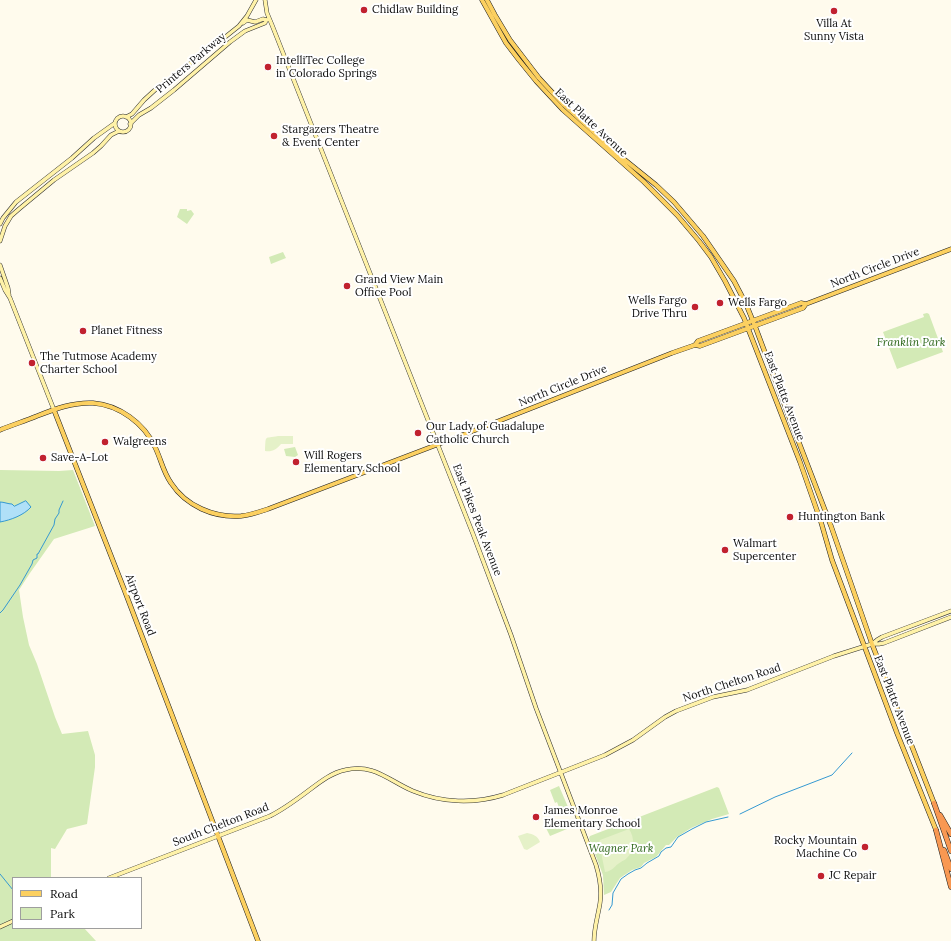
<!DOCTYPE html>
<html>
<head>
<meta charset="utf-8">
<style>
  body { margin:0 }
  #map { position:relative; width:951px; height:941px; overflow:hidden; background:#fffbed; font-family:Lora,serif }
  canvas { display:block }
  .legend { position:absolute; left:12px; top:877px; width:130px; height:52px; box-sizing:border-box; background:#fff; border:1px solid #9e9e9e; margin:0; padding:5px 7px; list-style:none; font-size:12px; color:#0d0d0d }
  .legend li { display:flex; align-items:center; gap:8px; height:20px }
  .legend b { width:20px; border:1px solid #9e9e9e }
</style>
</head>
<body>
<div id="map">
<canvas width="951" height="941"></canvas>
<ul class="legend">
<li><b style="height:5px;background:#fcd060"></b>Road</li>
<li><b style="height:11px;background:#d3eab6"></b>Park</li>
</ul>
</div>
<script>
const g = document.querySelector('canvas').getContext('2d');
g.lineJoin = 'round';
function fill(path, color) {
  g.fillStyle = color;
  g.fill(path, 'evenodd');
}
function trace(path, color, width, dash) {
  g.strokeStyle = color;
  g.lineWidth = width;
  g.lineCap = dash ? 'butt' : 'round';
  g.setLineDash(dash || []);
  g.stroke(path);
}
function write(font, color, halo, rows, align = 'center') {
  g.font = font + ' Lora,serif';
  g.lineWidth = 4;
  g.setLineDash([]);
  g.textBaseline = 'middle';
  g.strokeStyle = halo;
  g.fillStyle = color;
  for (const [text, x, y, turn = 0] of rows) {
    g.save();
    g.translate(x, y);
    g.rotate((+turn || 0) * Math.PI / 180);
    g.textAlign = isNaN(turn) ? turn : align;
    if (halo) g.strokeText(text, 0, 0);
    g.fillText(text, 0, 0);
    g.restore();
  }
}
fill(new Path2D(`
  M 180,209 L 187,209 L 187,211 L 191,210 L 194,214 L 187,224 L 177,217 Z
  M 283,252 L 286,258 L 271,264 L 269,257 Z
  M 927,313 L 929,314 L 943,352 L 897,369 L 883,332 L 924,317 L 923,314 Z
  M 295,447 L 298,455 L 295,457 L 286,456 L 284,449 Z
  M 0,470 L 59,471 L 73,470 L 95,526 L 54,539 L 30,573 L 19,590 L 23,617 L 29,645 L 37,664 L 55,717 L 62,734 L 88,731 L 95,755 L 95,767 L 87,824 L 67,829 L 55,849 L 51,848 L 51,878 L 13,878 L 13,928 L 84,928 L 96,941 L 0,941 Z
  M 559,786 L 568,807 L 560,810 L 557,802 L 555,803 L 550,790 Z
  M 717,787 L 719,788 L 729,814 L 712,819 L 691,828 L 677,837 L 669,845 L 666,845 L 656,857 L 644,863 L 641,867 L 632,870 L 620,878 L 611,892 L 604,895 L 603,875 L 589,838 L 590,836 Z
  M 566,820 L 567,825 L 567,829 L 550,836 L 546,828 Z`), '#d3eab6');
fill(new Path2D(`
  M 278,436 L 293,436 L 293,444 L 281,444 C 276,450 272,452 265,451 C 266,434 264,439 278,436 Z
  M 629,829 C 635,838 635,851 626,859 C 624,861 623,860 621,862 C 614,866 613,871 605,872 L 599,842 L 600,840 Z
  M 527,833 C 533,834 538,836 540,842 L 527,850 L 524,849 L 518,836 Z`), '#e5f1c8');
const water = new Path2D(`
  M 26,501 L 31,507 C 24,515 11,520 0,522 L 0,502 C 4,502 8,504 12,504 L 14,506 Z`);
fill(water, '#b0e0f8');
trace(water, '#3599d1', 1);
trace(new Path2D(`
  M 0,613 L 3,610 L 20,585 L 32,564 L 33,560 L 37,558 L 37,554 L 38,554 L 54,525 L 55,519 L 59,513 L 59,510 L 63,501
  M 740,814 L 775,797 L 832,775 L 852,753
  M 0,874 L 13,890
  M 609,910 L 612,905 L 613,893 L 621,879 L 628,874 L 635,870 L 641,868 L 647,863 L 659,856 L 661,852 L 666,848 L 671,847 L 678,837 L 692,829 L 706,822 L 728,817`), '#3599d1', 1);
const secondary = new Path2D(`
  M 265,0 L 267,13 L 272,25 L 473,534 L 511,635 L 536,708 L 596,865 C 600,878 602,890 600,903 C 598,916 594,928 594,941
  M 243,23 L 247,20 L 255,22 L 263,19 L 267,20
  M115 124a8 8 0 1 1 16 0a8 8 0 1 1-16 0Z
  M 126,117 L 132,114 L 144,100 L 156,89 L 219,42 L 239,26 L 247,16 L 256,0
  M 130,124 L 139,115 L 151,108 L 174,90 L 230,42 L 245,31 L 265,23 L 266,20
  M 0,224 L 3,218 L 16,202 L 72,158 L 94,138 L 115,123
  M 0,241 L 5,226 L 11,216 L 19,209 L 54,180 L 93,153 L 101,146 L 111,135 L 119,131
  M 0,265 L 8,288 L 9,295
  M 0,278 L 5,290 L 10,298 L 54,410
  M 872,644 L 877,640 L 882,637 L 951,611
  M 109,878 L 270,816 C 284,809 296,800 308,791 C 320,782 331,773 345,770 C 374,763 389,781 413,791 C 442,803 474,804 503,795 L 605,755 L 633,740 L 665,717 L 676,711 L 713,697 L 747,690 L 834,656 L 872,644 L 879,644 L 884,643 L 951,617
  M 0,927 L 13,921`);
const primary = new Path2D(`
  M 482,0 L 506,43 L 519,60 L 536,81 L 563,110 L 644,182 L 677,215 L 699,241 L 711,257 L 725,281 L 744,318 L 800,462 L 821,522 L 832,560 L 897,733 L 936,830
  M 487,0 L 495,15 L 510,40 L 539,78 L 563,104 L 625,160 L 656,185 L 674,202 L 703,236 L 734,281 L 746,304 L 755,326 L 788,414 L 831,526 L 872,644 L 934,803
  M 695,345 L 698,341 L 801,303 L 806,304
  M 54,410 L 124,589 L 258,941
  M 0,430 C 12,425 25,421 37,416 C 55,409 73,402 93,403 C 119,405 144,423 155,447 C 161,459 163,472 171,483 C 186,506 214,518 241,516 C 251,515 259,512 268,509 L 486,426 L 672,353 L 695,345 L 700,346 L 803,308 L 806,304 L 951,249`);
const highway = new Path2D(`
  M 934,803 L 951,851
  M 940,815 L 951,834
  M 936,830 L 951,887
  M 944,850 L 951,869`);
trace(secondary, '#2f2f2f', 4.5);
trace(primary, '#1e1e1e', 5);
trace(highway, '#1e1e1e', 5.5);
trace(secondary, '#fff2a8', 3.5);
trace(primary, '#fcd060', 4);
trace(highway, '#f89852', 4.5);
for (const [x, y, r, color] of [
  [364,10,4,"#c1212f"],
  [834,11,4,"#c1212f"],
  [268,67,4,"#c1212f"],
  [274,136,4,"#c1212f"],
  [347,286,4,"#c1212f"],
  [720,303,4,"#c1212f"],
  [695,307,4,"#c1212f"],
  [83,331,4,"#c1212f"],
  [32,363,4,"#c1212f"],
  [418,433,4,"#c1212f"],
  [105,442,4,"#c1212f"],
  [43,458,4,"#c1212f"],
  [296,462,4,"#c1212f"],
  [790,517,4,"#c1212f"],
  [725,550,4,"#c1212f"],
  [536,817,4,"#c1212f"],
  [865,847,4,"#c1212f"],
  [821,876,4,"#c1212f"]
]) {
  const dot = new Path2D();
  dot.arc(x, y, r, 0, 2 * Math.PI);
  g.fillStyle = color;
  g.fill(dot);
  trace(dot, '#fff', 1.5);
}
write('11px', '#0d0d0d', '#fff', [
  ["Chidlaw Building",372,10],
  ["Villa At",834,24,"center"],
  ["Sunny Vista",834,37,"center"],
  ["IntelliTec College",276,61],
  ["in Colorado Springs",276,74],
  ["Stargazers Theatre",282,130],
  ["& Event Center",282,143],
  ["Grand View Main",355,280],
  ["Office Pool",355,293],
  ["Wells Fargo",687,301,"right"],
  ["Drive Thru",687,314,"right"],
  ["Wells Fargo",728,303],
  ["Planet Fitness",91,331],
  ["The Tutmose Academy",40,357],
  ["Charter School",40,370],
  ["Our Lady of Guadalupe",426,427],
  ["Catholic Church",426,440],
  ["Walgreens",113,442],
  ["Will Rogers",304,456],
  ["Elementary School",304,469],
  ["Save-A-Lot",51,458],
  ["Huntington Bank",798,517],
  ["Walmart",733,544],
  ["Supercenter",733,557],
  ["James Monroe",544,811],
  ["Elementary School",544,824],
  ["Rocky Mountain",857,841,"right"],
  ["Machine Co",857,854,"right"],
  ["JC Repair",829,876]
], 'left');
write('11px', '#0d0d0d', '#fff', [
  ["Printers Parkway",191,63,-40],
  ["East Platte Avenue",591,123,43],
  ["North Circle Drive",875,268,-21],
  ["North Circle Drive",563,386,-22],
  ["East Platte Avenue",784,396,69],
  ["East Pikes Peak Avenue",477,520,69],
  ["Airport Road",140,605,69],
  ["North Chelton Road",732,683,-18],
  ["East Platte Avenue",894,700,69],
  ["South Chelton Road",221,825,-21]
]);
write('italic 11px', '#2e671b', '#fff', [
  ["Franklin Park",911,343],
  ["Wagner Park",621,849]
]);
</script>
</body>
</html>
